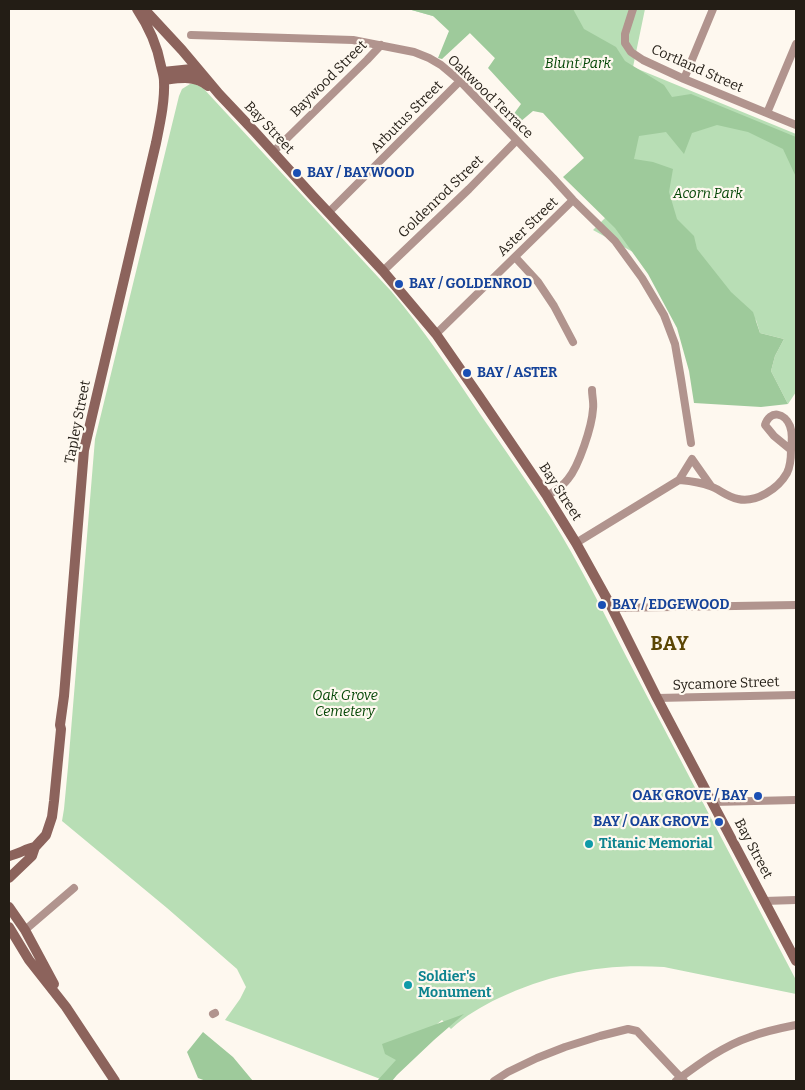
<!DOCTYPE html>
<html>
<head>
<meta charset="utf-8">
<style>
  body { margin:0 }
  #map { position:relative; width:805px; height:1090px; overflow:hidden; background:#fef8ef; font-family:Bitter,serif }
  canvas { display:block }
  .frame { position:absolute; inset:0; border:10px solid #231d15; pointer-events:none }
</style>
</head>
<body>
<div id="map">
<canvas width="805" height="1090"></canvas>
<div class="frame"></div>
</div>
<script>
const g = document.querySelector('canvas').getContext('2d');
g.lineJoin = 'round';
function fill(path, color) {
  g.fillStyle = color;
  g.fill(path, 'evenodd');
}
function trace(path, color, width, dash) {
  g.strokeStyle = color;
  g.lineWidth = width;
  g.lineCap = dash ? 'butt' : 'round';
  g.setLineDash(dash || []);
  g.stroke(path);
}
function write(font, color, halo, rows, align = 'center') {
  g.font = font + ' Bitter,serif';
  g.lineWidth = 4.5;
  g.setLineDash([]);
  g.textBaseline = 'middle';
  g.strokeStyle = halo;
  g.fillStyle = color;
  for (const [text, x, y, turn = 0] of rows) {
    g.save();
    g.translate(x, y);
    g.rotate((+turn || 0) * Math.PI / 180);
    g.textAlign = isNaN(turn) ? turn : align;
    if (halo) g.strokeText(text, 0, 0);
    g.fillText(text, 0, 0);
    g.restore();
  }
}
fill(new Path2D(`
  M 408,9 L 645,9 L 633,67 L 796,134 L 796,392 L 788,404 L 771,371 L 775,356 L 784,339 L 760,333 L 756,320 L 593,230 L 607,216 L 610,173 L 461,24 Z
  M 190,84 L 195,84 L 203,88 L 391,291 C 424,330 452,372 480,414 C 504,448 528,483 551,518 C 579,563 603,611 627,658 L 796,980 L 796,994 L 664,967 C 606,963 552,973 499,998 C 482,1006 465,1016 451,1029 L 442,1020 L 431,1029 L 383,1080 L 225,1020 L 240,999 L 246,987 L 237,969 L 167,908 L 62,821 L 64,809 L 68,767 L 95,439 L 179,96 L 182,89 Z`), '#b8deb5');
fill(new Path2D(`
  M 408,9 L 573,9 L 584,29 L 616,47 L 625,61 L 664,85 L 672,97 L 691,94 L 796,137 L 796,177 L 783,149 L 748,132 L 717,125 L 692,133 L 684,154 L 666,132 L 639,136 L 634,159 L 653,162 L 673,169 L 669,192 L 677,219 L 694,236 L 697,249 L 731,292 L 753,312 L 760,333 L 784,339 L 775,356 L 771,371 L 788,404 L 761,407 L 694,403 L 689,371 L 677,328 L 648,274 L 615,228 L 563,177 L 584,158 L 543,113 L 533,111 L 520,122 L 513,115 L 521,104 L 488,68 L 495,58 L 470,33 L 442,59 L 438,58 L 449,31 L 433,16 Z
  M 464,1014 L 434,1040 L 397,1075 L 392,1081 L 377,1081 L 396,1060 L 385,1054 L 382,1044 Z
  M 203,1032 L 233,1057 L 253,1081 L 206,1081 L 198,1078 L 187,1052 Z`), '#9eca9b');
trace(new Path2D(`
  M 633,9 L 625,34 L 625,43 L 631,52 L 643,60 L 684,79 L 796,125
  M 191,35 L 353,40 L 414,52 L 429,58 L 441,65 L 460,81 L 553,178 L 573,200 L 615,241 L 642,278 L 664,315 L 675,344 L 681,379 L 691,443
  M 684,79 L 713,9
  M 767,113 L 796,44
  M 273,152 L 367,60 L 381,45
  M 329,212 L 460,81
  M 515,257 L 538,282 L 554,306 L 573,342
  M 383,271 L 469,189 L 516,141
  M 436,334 L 573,200
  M 679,480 C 689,481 700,482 710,486 C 719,489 727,497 738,499 C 756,503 778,489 787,473 C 790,467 791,458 791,450 L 774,436 L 765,425 C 770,409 785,413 790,426 C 793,434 792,442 791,450
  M 547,496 C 555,491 563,486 568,479 C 579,466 592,426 593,409 C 594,403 592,396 592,390
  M 576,543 L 679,480 L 692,459 L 711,486
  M 612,608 L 796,605
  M 657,698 L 796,695
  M 713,802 L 796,800
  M 764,901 L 796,900
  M 25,930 L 74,888
  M 213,1014 L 215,1013
  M 494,1081 L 508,1072 L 537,1058 L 565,1047 L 600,1036 L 628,1029 L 637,1031 L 684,1081
  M 676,1081 C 699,1064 723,1046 750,1037 C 765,1031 781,1028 796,1025`), '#b1948e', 8);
trace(new Path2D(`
  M 144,9 L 182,50 L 219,94 L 254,131 L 312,195 L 383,271 L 436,334 L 479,396 L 547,496 L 576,543 L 612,608 L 657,698 L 796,961
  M 163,72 L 192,69 L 201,73
  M 164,80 C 180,78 195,75 208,86
  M 9,856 C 18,854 26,849 35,847
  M 9,878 L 32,856 L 35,847 L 46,835 L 52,817 L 54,801 L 61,729 L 60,725 L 64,696 L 84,450 L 156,143 C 160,123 165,101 164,81 C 164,76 162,71 161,66 C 157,44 149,27 137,9
  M 9,907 L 25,930 L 54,984
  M 9,927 L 29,960 L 66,1007 L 115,1081`), '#8c635c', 10);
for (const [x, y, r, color] of [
  [297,173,5,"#1a4fb4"],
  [399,284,5,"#1a4fb4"],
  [467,373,5,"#1a4fb4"],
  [602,605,5,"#1a4fb4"],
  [758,796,5,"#1a4fb4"],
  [719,822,5,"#1a4fb4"],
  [589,844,5,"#0f9aa8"],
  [408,985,5,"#0f9aa8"]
]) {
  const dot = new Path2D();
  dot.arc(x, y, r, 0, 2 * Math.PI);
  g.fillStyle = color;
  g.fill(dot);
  trace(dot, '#fef8ef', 2);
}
write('italic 14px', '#044605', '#fef8ef', [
  ["Blunt Park",578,64],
  ["Acorn Park",708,194],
  ["Oak Grove",345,696],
  ["Cemetery",345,712]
]);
write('14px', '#231d15', '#fef8ef', [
  ["Cortland Street",697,69,24],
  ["Baywood Street",329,79,-45],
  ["Oakwood Terrace",490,97,44],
  ["Arbutus Street",407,117,-45],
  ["Bay Street",269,128,47],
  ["Goldenrod Street",441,197,-44],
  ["Aster Street",528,227,-44],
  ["Tapley Street",78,422,-79],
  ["Bay Street",560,492,57],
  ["Sycamore Street",726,684,-2],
  ["Bay Street",753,849,62]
]);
write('bold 14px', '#164399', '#fef8ef', [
  ["BAY / BAYWOOD",307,173],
  ["BAY / GOLDENROD",409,284],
  ["BAY / ASTER",477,373],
  ["BAY / EDGEWOOD",612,605],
  ["OAK GROVE / BAY",748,796,"right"],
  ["BAY / OAK GROVE",709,822,"right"]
], 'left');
write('bold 14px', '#0d838f', '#fef8ef', [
  ["Titanic Memorial",599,844],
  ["Soldier's",418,977],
  ["Monument",418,993]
], 'left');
g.letterSpacing = '1px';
write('bold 19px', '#5b4605', '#fef8ef', [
  ["BAY",670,645]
]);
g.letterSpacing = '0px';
</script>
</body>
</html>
